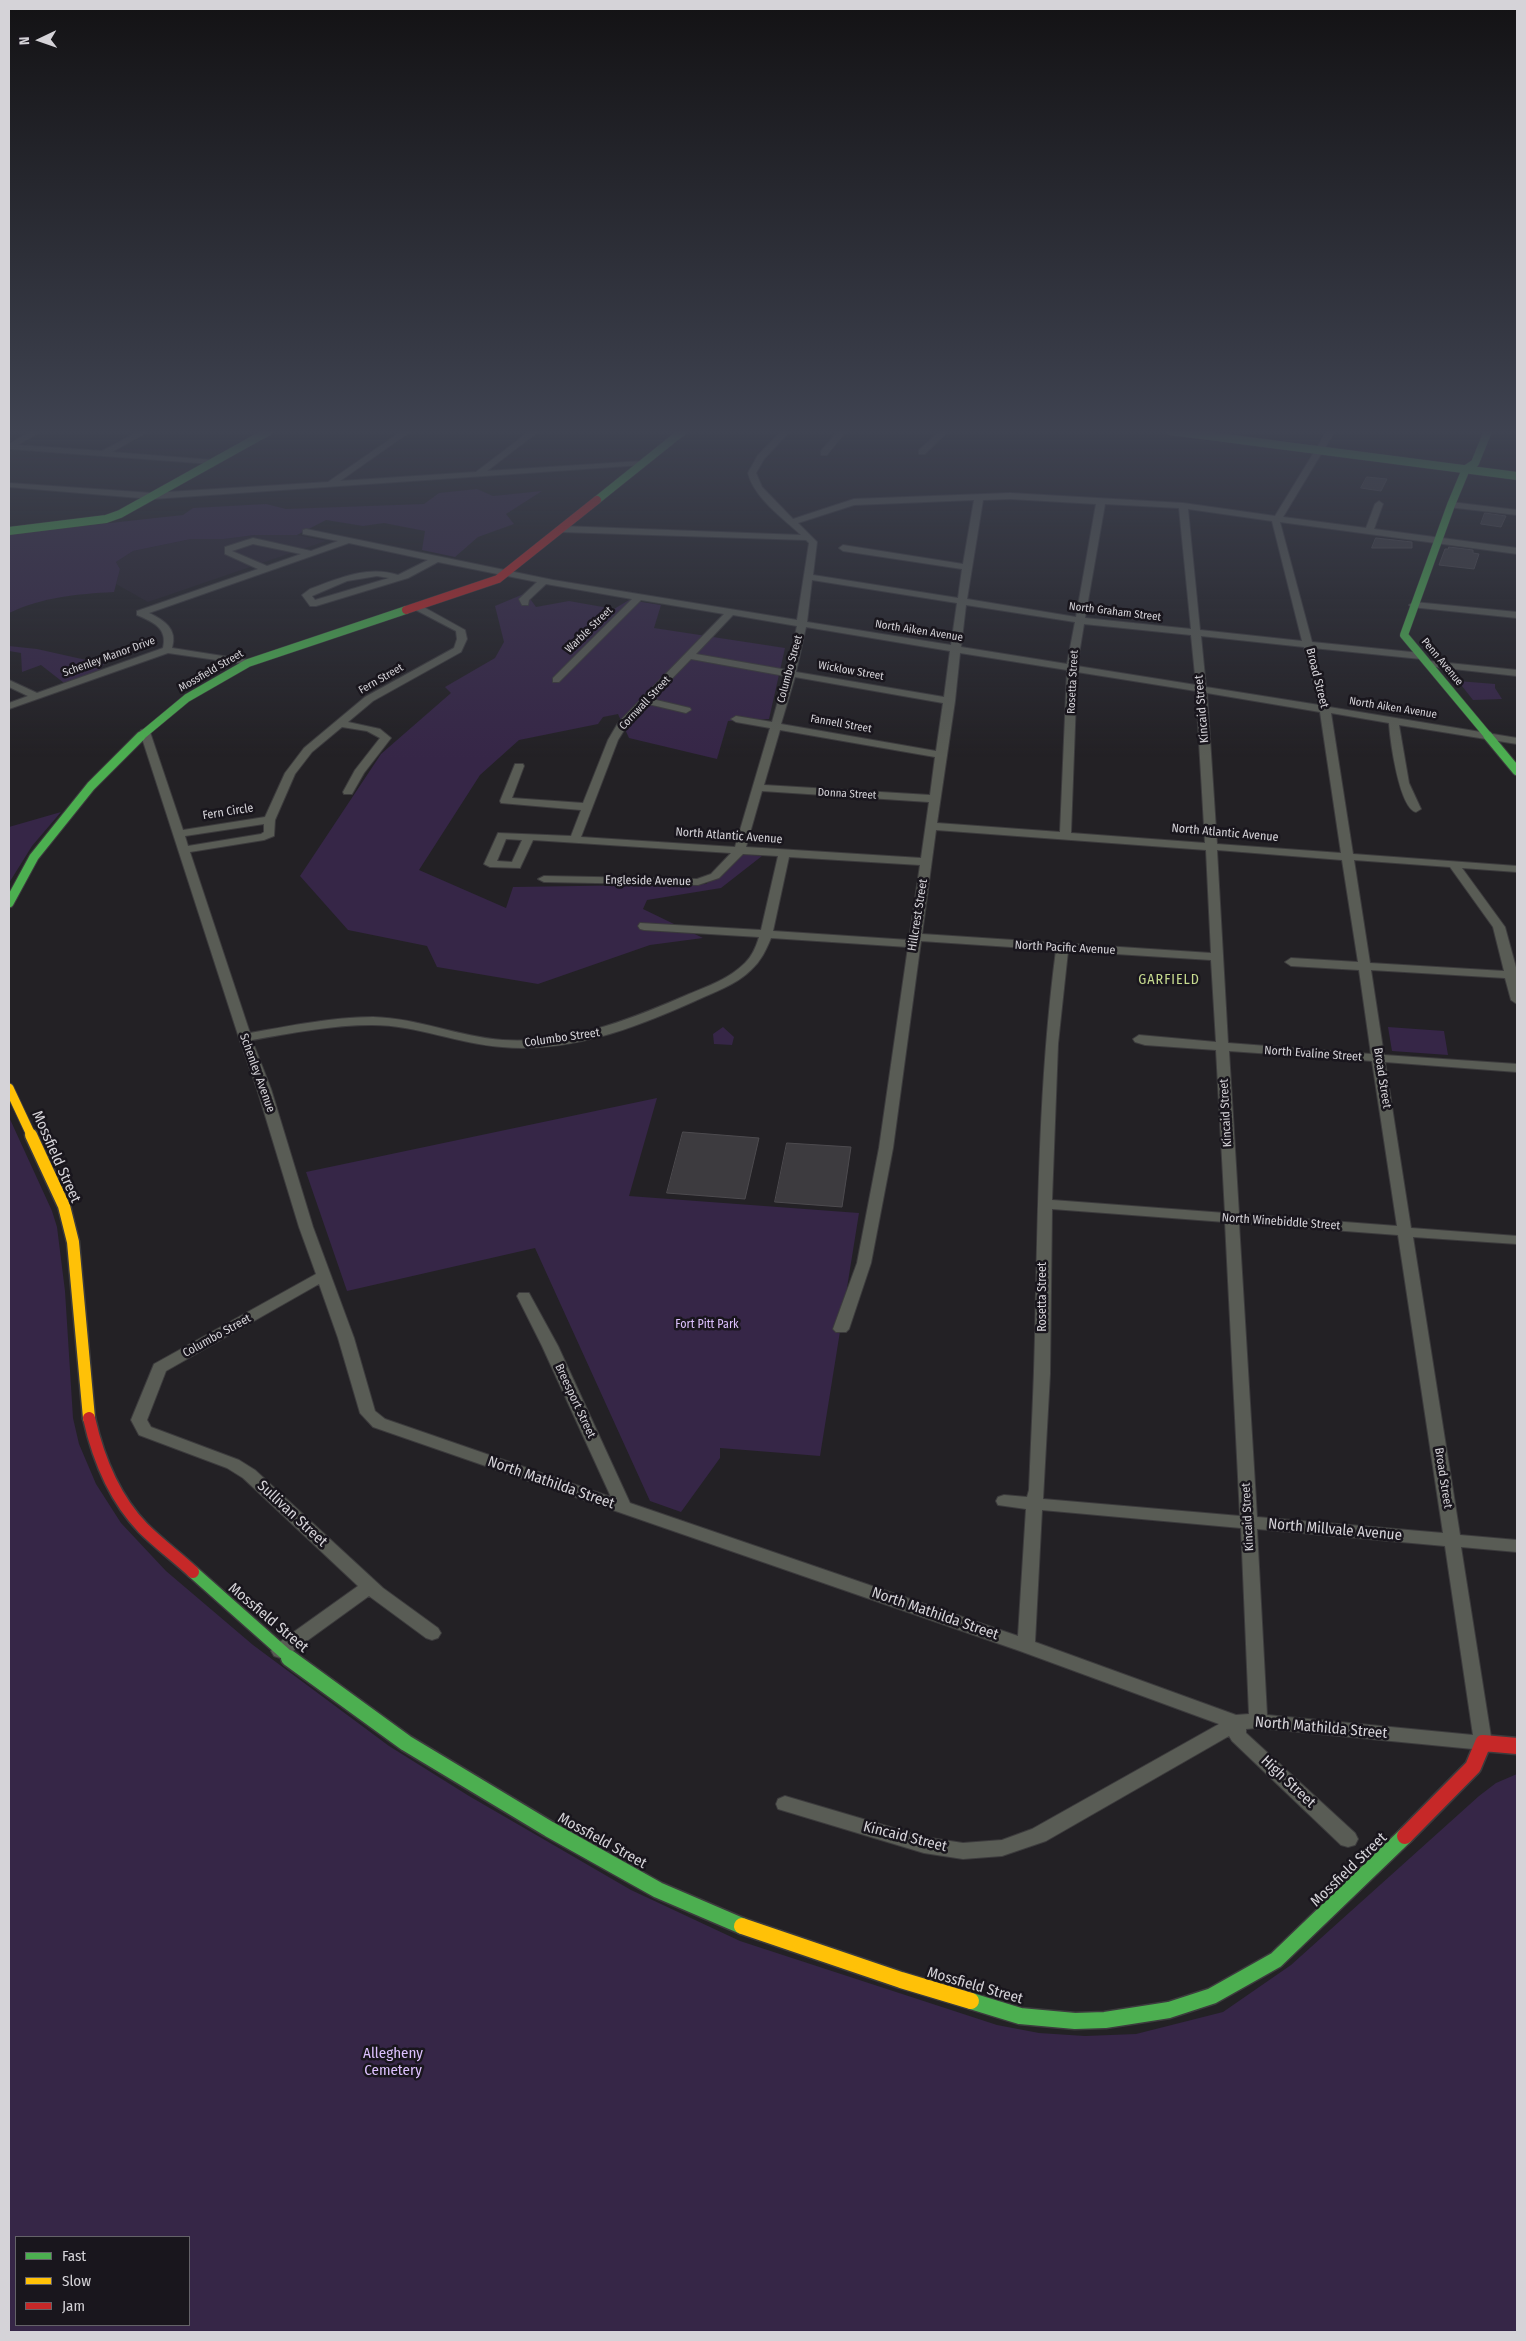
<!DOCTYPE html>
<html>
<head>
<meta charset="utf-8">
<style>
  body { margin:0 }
  #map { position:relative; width:1526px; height:2341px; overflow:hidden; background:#232125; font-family:"Fira Sans Condensed",sans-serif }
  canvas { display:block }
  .frame { position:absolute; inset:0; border:10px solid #d5d3d8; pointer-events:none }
  .legend { position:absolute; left:15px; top:2236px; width:175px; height:90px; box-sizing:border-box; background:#19161d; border:1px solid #646268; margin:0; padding:6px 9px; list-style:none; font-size:15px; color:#d5d3d8 }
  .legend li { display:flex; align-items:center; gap:10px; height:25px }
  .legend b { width:25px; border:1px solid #646268 }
  .north { position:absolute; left:15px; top:15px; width:50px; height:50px; -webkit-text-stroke:4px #19161d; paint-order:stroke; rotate:267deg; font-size:14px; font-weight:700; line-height:20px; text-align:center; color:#d5d3d8 }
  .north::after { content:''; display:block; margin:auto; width:18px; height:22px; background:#d5d3d8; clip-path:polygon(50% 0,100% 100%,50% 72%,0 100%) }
</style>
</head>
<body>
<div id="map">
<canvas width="1526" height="2341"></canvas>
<div class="frame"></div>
<ul class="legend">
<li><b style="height:6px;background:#4caf50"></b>Fast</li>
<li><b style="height:6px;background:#ffc107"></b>Slow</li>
<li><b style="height:6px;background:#c62828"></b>Jam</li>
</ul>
<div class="north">N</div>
</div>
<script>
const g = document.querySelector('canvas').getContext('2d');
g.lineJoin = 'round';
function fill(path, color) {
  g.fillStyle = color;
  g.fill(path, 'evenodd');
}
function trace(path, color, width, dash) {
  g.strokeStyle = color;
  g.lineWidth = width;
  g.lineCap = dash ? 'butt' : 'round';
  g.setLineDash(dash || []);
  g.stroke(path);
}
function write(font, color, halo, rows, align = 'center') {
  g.font = font + ' "Fira Sans Condensed",sans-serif';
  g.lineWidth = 5;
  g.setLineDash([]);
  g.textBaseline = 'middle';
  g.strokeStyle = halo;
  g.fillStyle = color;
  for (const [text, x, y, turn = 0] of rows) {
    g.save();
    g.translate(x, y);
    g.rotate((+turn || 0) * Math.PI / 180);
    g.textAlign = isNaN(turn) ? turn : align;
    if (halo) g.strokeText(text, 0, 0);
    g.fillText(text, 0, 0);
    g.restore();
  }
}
fill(new Path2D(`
  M 255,535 L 297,535 L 326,541 L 148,602 L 116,584 L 120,569 L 116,562 L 133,551 L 191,539 L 224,539 Z`), '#29232f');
fill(new Path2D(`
  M 477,489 L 493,496 L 542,491 L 506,514 L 514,524 L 478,537 L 455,557 L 422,550 L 425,531 L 384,523 L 363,526 L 326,520 L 297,535 L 255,535 L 224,539 L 191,539 L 133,551 L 116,562 L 120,569 L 114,592 C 77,594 43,597 9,613 L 9,534 L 183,515 L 193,508 L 266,504 L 286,509 L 424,504 L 439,493 Z
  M 526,593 L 536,607 L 569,601 L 614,609 L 629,600 L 661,605 L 654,628 L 785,648 L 769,719 L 728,721 L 717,759 L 629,738 L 618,714 L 603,717 L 598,724 L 519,740 L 480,775 L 419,870 L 506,908 L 513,887 L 706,884 L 742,854 L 762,856 L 721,888 L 647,900 L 643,909 L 703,938 L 650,945 L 538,984 L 437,967 L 427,946 L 348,930 L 300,876 L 381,754 L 451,693 L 445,687 L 495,658 L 504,642 L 495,606 Z
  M 9,646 L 37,649 L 104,664 L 99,671 L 64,683 L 41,665 L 22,672 L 21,653 L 9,651 Z
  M 1458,681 L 1495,684 L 1495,688 L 1502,699 L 1473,700 Z
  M 61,812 L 32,846 L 9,883 L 9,827 Z
  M 723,1027 L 734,1037 L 732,1045 L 714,1044 L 713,1034 Z
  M 1388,1027 L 1444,1031 L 1448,1055 L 1392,1051 Z
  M 657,1098 L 629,1196 L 859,1213 L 820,1456 L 720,1448 L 720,1458 L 681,1512 L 650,1501 L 535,1248 L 347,1291 L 306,1172 Z
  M 9,1117 L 52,1211 L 57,1227 L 65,1291 L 73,1418 L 79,1444 L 96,1484 L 121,1523 L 166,1571 L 253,1645 L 389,1746 L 469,1796 L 631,1890 L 740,1941 L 997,2025 L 1039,2033 L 1085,2036 L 1136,2034 L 1223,2012 L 1291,1965 L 1479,1796 L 1496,1783 L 1517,1774 L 1517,2332 L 9,2332 ZM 16,2237 L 189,2237 L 189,2325 L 16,2325 Z`), '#362647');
const building = new Path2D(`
  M 1367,477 L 1387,479 L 1381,491 L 1361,488 Z
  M 1485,513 L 1506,516 L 1501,527 L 1481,524 Z
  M 1376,538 L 1412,542 L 1412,548 L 1372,548 Z
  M 1449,547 L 1473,550 L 1473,553 L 1479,554 L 1474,569 L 1439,565 L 1445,549 L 1448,549 Z
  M 683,1132 L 759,1138 L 745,1199 L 667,1193 Z
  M 787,1143 L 851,1147 L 842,1207 L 775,1202 Z`);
fill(building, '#3d3b3f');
trace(building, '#4d4b4f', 1);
const street = new Path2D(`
  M 32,431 L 41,431 L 18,445 L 102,451 L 140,431 L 149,431 L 112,452 L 212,460 L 216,462 L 212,464 L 9,449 L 9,444 Z
  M 402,431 L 411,431 L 340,481 L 476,472 L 530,431 L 539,431 L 487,471 L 642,461 L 646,463 L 642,465 L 152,499 L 9,487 L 9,483 L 152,493 L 328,482 Z
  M 782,431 L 790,431 L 764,459 L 756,473 L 762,487 L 793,519 L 854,499 L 1010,493 L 1183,503 L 1275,516 L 1327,431 L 1335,431 L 1283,517 L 1366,528 L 1375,504 L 1379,501 L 1383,504 L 1374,529 L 1517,548 L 1517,554 L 1280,522 L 1312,642 L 1421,653 L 1426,656 L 1421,659 L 1313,648 L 1329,707 L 1517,738 L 1517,744 L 1399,725 L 1409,783 L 1421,809 L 1416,812 C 1399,808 1390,739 1389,723 L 1331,713 L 1353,854 L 1517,866 L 1517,872 L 1462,868 L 1505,927 L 1517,971 L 1517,1004 L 1511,1000 L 1505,978 L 1371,970 L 1384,1055 L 1517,1064 L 1517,1072 L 1385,1062 L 1411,1228 L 1517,1236 L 1517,1244 L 1413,1237 L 1460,1535 L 1517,1540 L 1517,1552 L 1461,1547 L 1492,1743 L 1489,1748 L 1483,1750 L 1258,1728 L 1246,1729 L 1246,1733 L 1355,1833 L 1358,1839 L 1355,1845 L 1348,1847 L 1341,1845 L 1232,1741 L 1229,1736 L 1046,1841 L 1002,1856 L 963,1859 L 924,1853 L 778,1809 L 776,1804 L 778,1799 L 785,1796 L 924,1837 L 963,1843 L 1002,1840 L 1032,1829 L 1219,1724 L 1020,1651 L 373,1427 L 360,1413 L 338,1338 L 319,1284 L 166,1371 L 147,1420 L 151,1427 L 239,1460 L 255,1470 L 383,1588 L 438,1628 L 441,1633 L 438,1638 L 432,1640 L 426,1638 L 369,1596 L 286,1656 L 280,1658 L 274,1656 L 271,1651 L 274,1646 L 358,1586 L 243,1478 L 227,1468 L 139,1435 L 131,1420 L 154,1364 L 316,1274 L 299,1227 L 257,1089 L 239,1038 L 140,732 L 141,730 L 145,729 L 150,732 L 183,830 L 265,817 L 285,773 L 304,748 L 365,697 L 454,648 L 457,639 L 456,631 L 414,609 L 414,605 L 420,605 L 465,630 L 467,639 L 461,652 L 373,701 L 348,722 L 380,729 L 391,738 L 364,773 L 352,794 L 344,794 L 343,792 L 355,770 L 380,738 L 367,731 L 342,727 L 312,752 L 295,774 L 275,820 L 274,836 L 264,840 L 190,852 L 250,1033 C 290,1026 332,1017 373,1017 C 418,1018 459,1037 503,1040 C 569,1044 629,1020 689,994 C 708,986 729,979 745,963 C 752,956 756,947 759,937 L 644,930 L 640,929 L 638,926 L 640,923 L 761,930 L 778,856 L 743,854 L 719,878 L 698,885 L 544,882 L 538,879 L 544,876 L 697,879 L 711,874 L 731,853 L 533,840 L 520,868 L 490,867 L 484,864 L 498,833 L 571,836 L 581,810 L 501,803 L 500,801 L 515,764 L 523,764 L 524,766 L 512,798 L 583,803 L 608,740 L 618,723 L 724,614 L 641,600 L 559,682 L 553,682 L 553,678 L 632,599 L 546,584 L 529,600 L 528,605 L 522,605 L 519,599 L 537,582 L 438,562 L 408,578 L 316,606 L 310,606 L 302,595 L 310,589 C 339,578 368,565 398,575 L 428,560 L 349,543 L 149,613 C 164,620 178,629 172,648 L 248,660 L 251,661 L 251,665 L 168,653 L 9,709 L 9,703 L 28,696 L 9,687 L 9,680 L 37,693 L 163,648 C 168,628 153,622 137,615 L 137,611 L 258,569 L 225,554 L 225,547 L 253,538 L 311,551 L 338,541 L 303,534 L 303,530 L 306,529 L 553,580 L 797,620 L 809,543 L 806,540 L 561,532 L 557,529 L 561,526 L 801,535 C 783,518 754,498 748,473 L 758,455 ZM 1010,499 L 1096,504 L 1076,617 L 967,599 L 983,500 ZM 974,500 L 963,564 L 843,545 L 839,548 L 843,551 L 962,569 L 958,598 L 813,575 L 817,542 L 798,523 L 854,505 ZM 1105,504 L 1179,508 L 1191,629 L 1085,618 ZM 1188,509 L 1272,521 L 1302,641 L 1200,630 ZM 253,544 L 301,554 L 267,566 L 232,551 ZM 377,576 L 389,578 L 315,600 L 312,596 L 347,581 ZM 812,580 L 957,603 L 951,645 L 807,622 ZM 966,605 L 1075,622 L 1067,664 L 961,647 ZM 733,615 L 797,626 L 787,670 L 696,654 ZM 1084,624 L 1191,635 L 1196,685 L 1077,666 ZM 806,627 L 950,651 L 944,697 L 796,672 ZM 1201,636 L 1304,647 L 1319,705 L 1206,687 ZM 960,653 L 1067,670 L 1060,832 L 937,823 L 955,701 ZM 691,659 L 785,676 L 772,722 L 736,716 L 731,719 L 736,722 L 770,728 L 735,847 L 581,837 L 618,740 L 626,727 L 648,704 L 686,713 L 691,710 L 690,708 L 652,699 ZM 1077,672 L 1196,691 L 1205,843 L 1071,833 ZM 795,677 L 943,703 L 936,751 L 781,724 ZM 1207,693 L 1320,712 L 1341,853 L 1217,844 ZM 780,730 L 935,757 L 930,795 L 764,785 ZM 762,791 L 929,802 L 921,858 L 746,847 ZM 264,824 L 264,832 L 261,834 L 188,846 L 185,836 ZM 936,830 L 1206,850 L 1211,953 L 922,934 ZM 506,839 L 522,840 L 512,862 L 497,861 ZM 1217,850 L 1342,860 L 1358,962 L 1291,958 L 1285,962 L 1291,966 L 1359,970 L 1371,1054 L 1228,1043 ZM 789,857 L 920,865 L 909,940 L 773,931 ZM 1354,860 L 1450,867 L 1493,927 L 1504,971 L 1370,963 ZM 771,938 L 908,947 L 879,1148 L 857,1263 L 833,1329 L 836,1332 L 846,1332 L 849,1329 L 871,1263 L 893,1148 L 921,941 L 1056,950 C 1039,1078 1038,1206 1035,1335 C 1034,1387 1031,1438 1029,1490 L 1027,1497 L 1004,1495 L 998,1497 L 996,1501 L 998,1505 L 1026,1509 L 1018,1636 L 630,1503 L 558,1346 L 529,1293 L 519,1293 L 517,1296 L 542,1346 L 611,1497 L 385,1419 L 375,1411 L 354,1338 L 313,1227 L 271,1089 L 252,1040 C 292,1033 332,1025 372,1025 C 417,1025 458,1044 502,1047 C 570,1053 635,1028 695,1001 C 714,992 736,985 751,970 C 761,961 766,950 771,938 ZM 1068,951 L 1211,960 L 1216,1042 L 1139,1035 L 1133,1039 L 1135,1042 L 1145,1045 L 1216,1050 L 1225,1213 L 1052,1200 L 1058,1044 ZM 1229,1051 L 1372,1061 L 1397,1226 L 1239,1214 ZM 1052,1209 L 1225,1222 L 1240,1516 L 1043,1499 L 1050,1374 ZM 1239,1223 L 1398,1235 L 1443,1533 L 1257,1517 ZM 1042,1510 L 1241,1528 L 1249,1714 L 1236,1715 L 1035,1642 ZM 1257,1529 L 1445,1546 L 1473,1735 L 1267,1715 Z
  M 838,431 L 846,431 L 827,455 L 821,455 L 821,451 Z
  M 940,431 L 948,431 L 925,454 L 919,454 L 919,450 Z
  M 1451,502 L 1517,510 L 1517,515 L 1448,507 L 1448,503 Z
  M 1414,602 L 1517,612 L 1517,618 L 1411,607 L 1409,605 Z
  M 1429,661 L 1517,670 L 1517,676 L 1426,666 L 1426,662 Z`);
const fastFar3 = new Path2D(`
  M 1171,431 L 1517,476
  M 1488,431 L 1475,463 L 1466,469 L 1451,505 L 1404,635 L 1489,737
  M 597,500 L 683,431
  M 9,531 L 106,519 L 120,514 L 269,431
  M 140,737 L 187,698 L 248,663 L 406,610`);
const fastFar2 = new Path2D(`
  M 1488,736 L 1517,771
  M 9,903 L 34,857 L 91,786 L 141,736`);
const fastFar1 = new Path2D(`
  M 193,1572 L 291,1659`);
const fast = new Path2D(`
  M 289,1658 L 406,1743 L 549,1829 L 658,1890 L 742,1926
  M 971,2001 L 1020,2016 L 1075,2021 L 1105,2020 L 1169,2010 L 1212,1996 L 1276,1960 L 1405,1836`);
const slowFar2 = new Path2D(`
  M 9,1088 L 32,1137`);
const slowFar1 = new Path2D(`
  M 31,1135 L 64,1206 L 73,1242 L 89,1418`);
const slow = new Path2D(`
  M 742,1926 L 901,1980 L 971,2001`);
const jamFar2 = new Path2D(`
  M 406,610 L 498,579 L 597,500`);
const jamFar1 = new Path2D(`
  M 89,1418 C 98,1458 114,1498 143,1528 C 159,1544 177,1557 193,1572`);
const jam = new Path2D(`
  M 1405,1836 L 1473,1767 L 1483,1743 L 1517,1746`);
trace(street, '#3c3b3d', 2);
trace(fastFar3, '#3c3b3d', 9);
trace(fastFar2, '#3c3b3d', 11);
trace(fastFar1, '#3c3b3d', 15);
trace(fast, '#3c3b3d', 19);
trace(slowFar2, '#3c3b3d', 11);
trace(slowFar1, '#3c3b3d', 15);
trace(slow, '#3c3b3d', 19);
trace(jamFar2, '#3c3b3d', 9);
trace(jamFar1, '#3c3b3d', 15);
trace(jam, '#3c3b3d', 19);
fill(street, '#595c55');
trace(fastFar3, '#4caf50', 8);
trace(fastFar2, '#4caf50', 9);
trace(fastFar1, '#4caf50', 12);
trace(fast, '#4caf50', 16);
trace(slowFar2, '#ffc107', 9);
trace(slowFar1, '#ffc107', 12);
trace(slow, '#ffc107', 16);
trace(jamFar2, '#c62828', 8);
trace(jamFar1, '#c62828', 12);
trace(jam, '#c62828', 16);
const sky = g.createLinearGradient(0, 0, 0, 758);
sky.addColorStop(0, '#131214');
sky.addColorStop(0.57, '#3f4351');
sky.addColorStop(1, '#3f435100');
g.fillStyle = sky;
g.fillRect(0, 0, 1526, 758);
write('11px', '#d5d3d8', '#19161d', [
  ["North Graham Street",1115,612,7],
  ["Warble Street",589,630,-44],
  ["North Aiken Avenue",919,631,9],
  ["Schenley Manor Drive",109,657,-20],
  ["Penn Avenue",1442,662,50],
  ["Columbo Street",790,669,-75],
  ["Mossfield Street",211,671,-30],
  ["Wicklow Street",851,671,10],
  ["Fern Street",381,679,-30],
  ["Rosetta Street",1073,682,-87],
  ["Cornwall Street",645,703,-47],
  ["North Aiken Avenue",1393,708,9],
  ["Fannell Street",841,724,10],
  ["Donna Street",847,794,3]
]);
write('12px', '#d5d3d8', '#19161d', [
  ["Broad Street",1317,678,76],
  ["Kincaid Street",1202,709,-95],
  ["Fern Circle",228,812,-9],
  ["North Atlantic Avenue",1225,833,5],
  ["North Atlantic Avenue",729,836,4],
  ["Engleside Avenue",648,881,1],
  ["Hillcrest Street",918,915,-81],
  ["North Pacific Avenue",1065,948,3],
  ["Columbo Street",562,1038,-8],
  ["North Evaline Street",1313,1054,4],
  ["Schenley Avenue",257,1073,70],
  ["Broad Street",1382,1078,81],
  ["Kincaid Street",1226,1113,-93],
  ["North Winebiddle Street",1281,1222,4],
  ["Rosetta Street",1043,1297,-90],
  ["Columbo Street",217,1336,-29],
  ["Breesport Street",575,1401,65],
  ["Broad Street",1443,1478,81],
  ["Kincaid Street",1248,1517,-93]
]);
write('12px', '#dcc0fd', '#19161d', [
  ["Fort Pitt Park",707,1325]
]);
g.letterSpacing = '1px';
write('14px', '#c5d98e', '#19161d', [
  ["GARFIELD",1169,980]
]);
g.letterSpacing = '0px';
write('15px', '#d5d3d8', '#19161d', [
  ["Mossfield Street",56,1157,66],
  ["North Mathilda Street",551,1483,19],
  ["Sullivan Street",292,1514,43],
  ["North Millvale Avenue",1335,1530,5],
  ["North Mathilda Street",935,1614,19],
  ["Mossfield Street",268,1618,40],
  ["North Mathilda Street",1321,1728,5],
  ["High Street",1288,1782,43],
  ["Kincaid Street",905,1837,14],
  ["Mossfield Street",602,1841,29],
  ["Mossfield Street",1349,1870,-44],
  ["Mossfield Street",975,1986,16]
]);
write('15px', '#dcc0fd', '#19161d', [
  ["Allegheny",393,2054],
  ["Cemetery",393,2071]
]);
</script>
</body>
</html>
